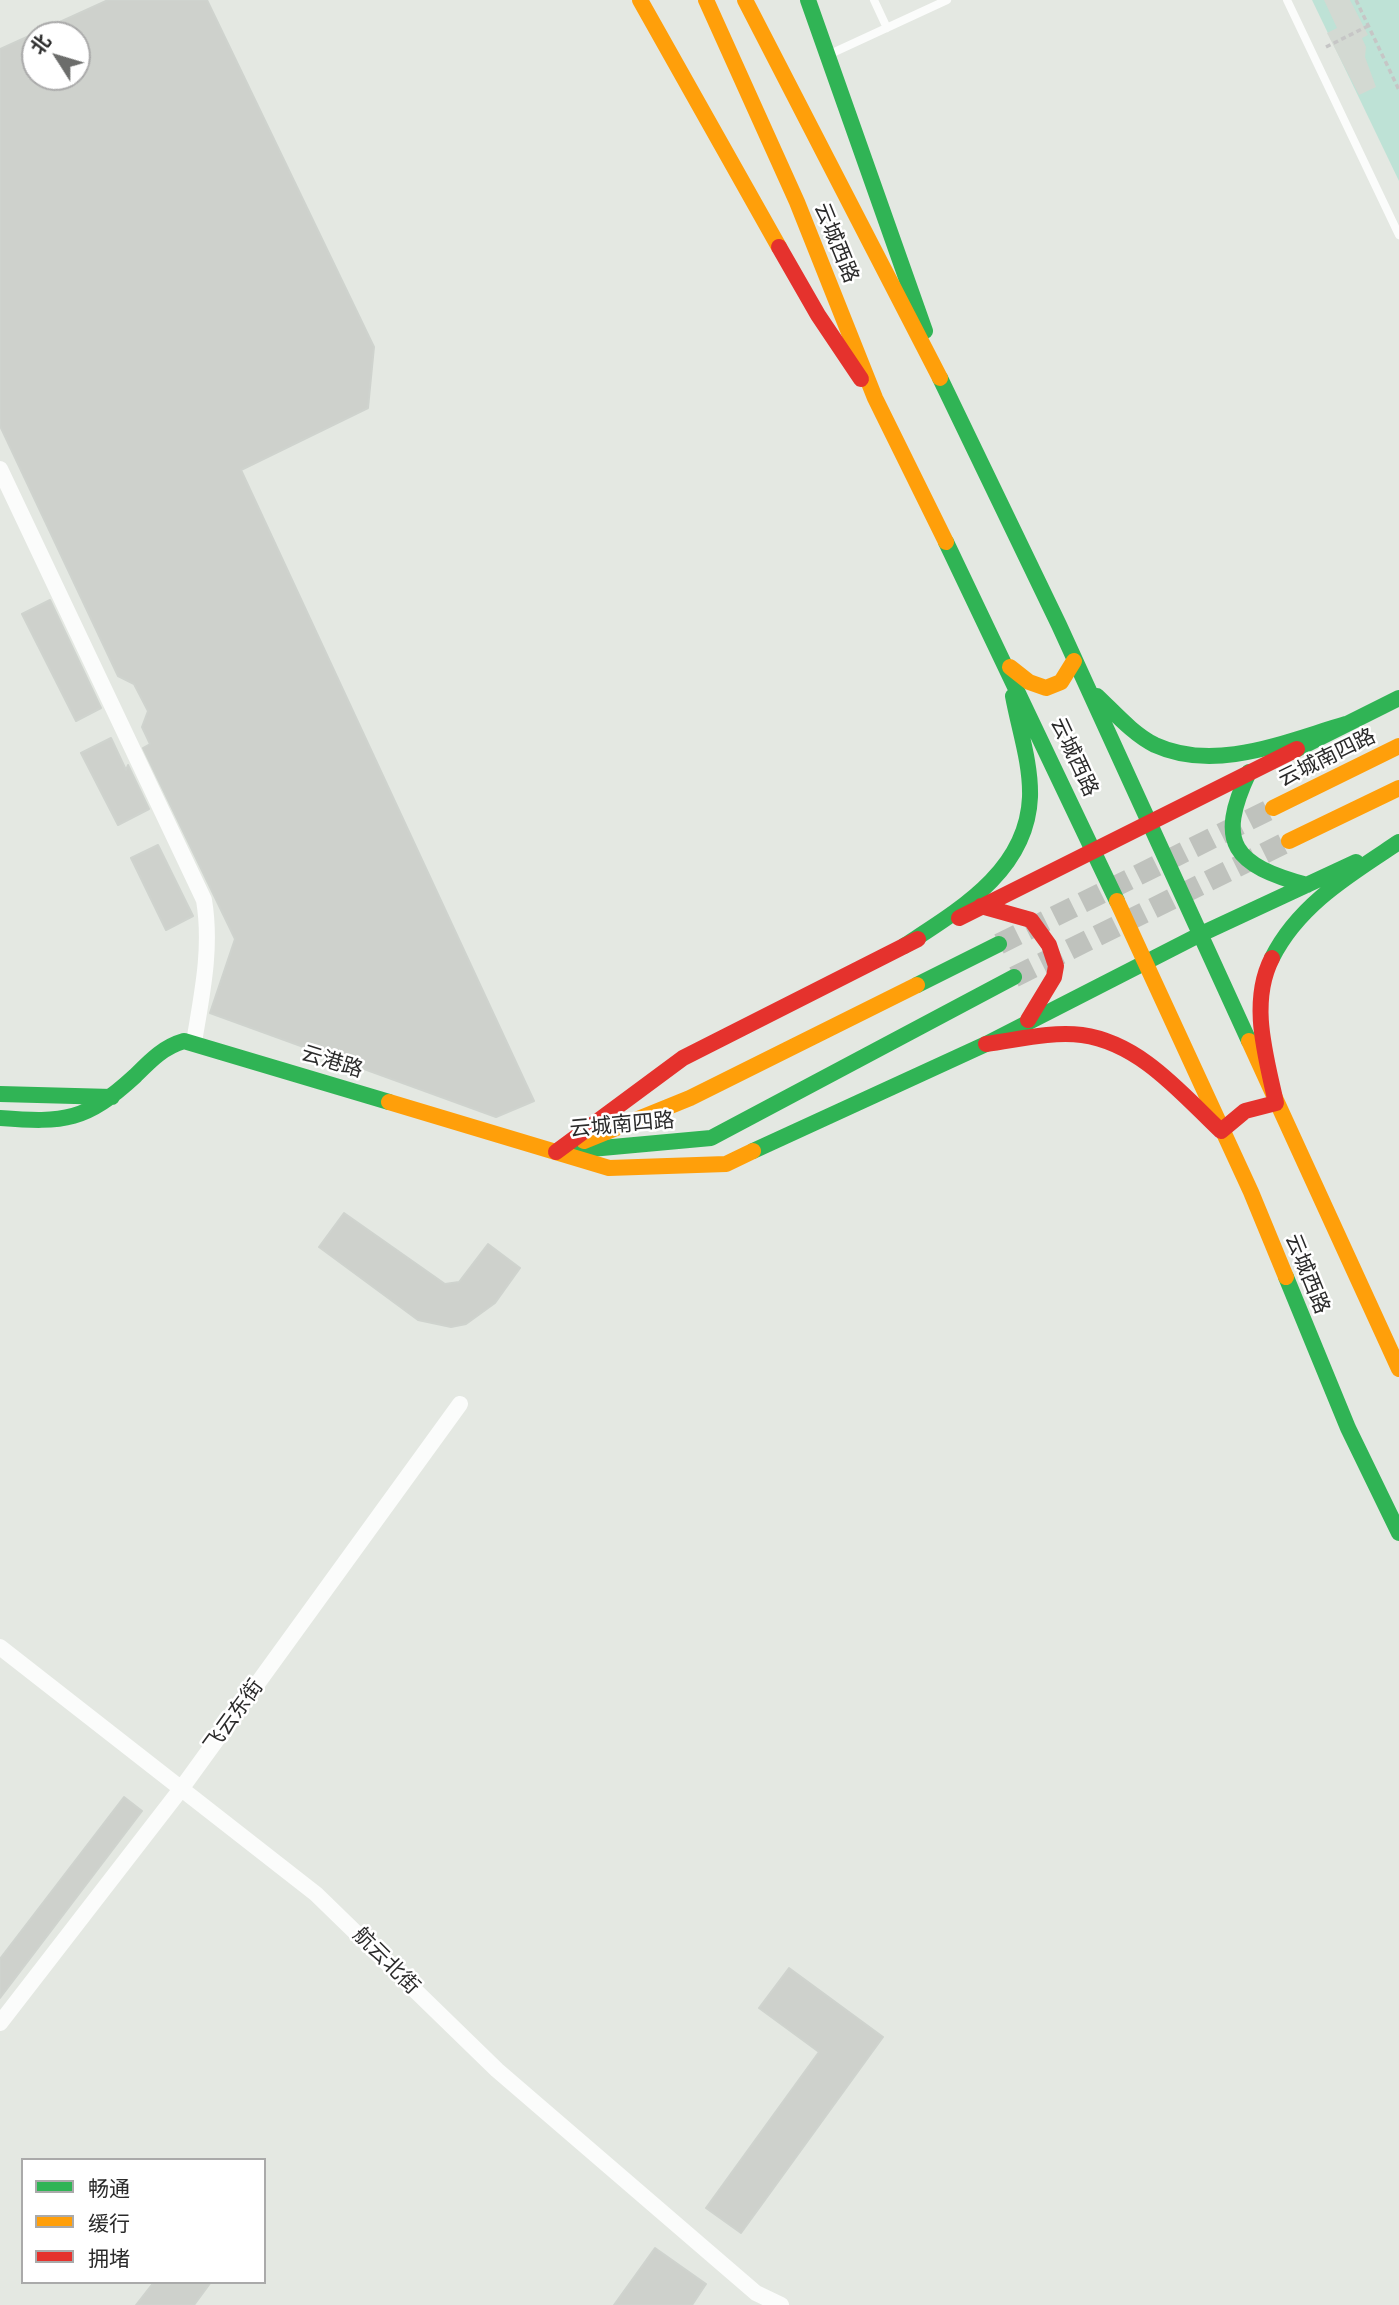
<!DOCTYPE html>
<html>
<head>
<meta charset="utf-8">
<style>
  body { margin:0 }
  #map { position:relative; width:1399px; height:2305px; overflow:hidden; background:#e4e8e2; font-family:Montserrat,"Noto Sans SC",sans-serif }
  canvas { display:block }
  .legend { position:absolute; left:21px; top:2158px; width:245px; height:126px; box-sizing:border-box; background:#fff; border:2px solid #aaa; margin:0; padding:9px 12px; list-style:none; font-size:21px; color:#2b2b2b }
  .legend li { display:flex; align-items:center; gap:14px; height:35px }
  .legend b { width:35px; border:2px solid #aaa }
  .north { position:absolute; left:21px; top:21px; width:70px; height:70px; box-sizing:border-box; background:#fff; border:2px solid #aaa; border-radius:50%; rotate:307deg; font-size:19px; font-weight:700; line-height:28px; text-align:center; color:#2b2b2b }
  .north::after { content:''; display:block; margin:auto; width:24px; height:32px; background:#6c6d6b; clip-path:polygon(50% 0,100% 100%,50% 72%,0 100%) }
</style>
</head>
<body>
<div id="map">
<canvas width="1399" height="2305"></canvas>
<ul class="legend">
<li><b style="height:9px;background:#30b455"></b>畅通</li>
<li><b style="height:9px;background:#ff9f0a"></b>缓行</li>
<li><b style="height:9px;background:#e5322d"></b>拥堵</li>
</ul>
<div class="north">北</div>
</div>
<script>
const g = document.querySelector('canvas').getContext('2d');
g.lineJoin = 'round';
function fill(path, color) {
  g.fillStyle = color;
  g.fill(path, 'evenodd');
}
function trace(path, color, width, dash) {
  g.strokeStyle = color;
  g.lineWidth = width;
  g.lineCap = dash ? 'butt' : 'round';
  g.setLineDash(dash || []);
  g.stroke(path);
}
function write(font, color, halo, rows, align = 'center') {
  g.font = font + ' Montserrat,"Noto Sans SC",sans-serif';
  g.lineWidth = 5;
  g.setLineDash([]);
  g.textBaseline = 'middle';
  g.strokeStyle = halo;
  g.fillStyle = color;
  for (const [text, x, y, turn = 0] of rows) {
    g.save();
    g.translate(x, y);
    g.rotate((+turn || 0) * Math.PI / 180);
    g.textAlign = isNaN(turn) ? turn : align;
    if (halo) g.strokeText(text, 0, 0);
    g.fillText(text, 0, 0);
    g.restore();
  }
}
fill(new Path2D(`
  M 1312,0 L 1399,0 L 1399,181 Z`), '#bee2d6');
fill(new Path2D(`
  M 1324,0 L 1350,0 L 1368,35 L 1362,38 L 1366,47 L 1365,57 L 1376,87 L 1359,95 L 1327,33 L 1337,28 Z`), '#d3d9d2');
const building = new Path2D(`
  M 108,0 L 207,0 L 374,347 L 368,408 L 241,470 L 534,1101 L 496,1117 L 210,1013 L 235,939 L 143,748 L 150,744 L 142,727 L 148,711 L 134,684 L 118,676 L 0,426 L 0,49 ZM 35,35 L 77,35 L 77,77 L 35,77 Z
  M 50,600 L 101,708 L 76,721 L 22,614 Z
  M 111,738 L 126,770 L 128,765 L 149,809 L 118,825 L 81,753 Z
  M 158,845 L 193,916 L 166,930 L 131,858 Z
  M 344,1213 L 445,1284 L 459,1282 L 488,1244 L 520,1268 L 495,1303 L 466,1324 L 451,1327 L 418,1320 L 319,1247 Z
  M 124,1797 L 142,1811 L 0,1998 L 0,1959 Z
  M 789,1968 L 883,2037 L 741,2233 L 706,2208 L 819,2052 L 759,2008 Z
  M 655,2248 L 706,2284 L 692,2305 L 614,2305 Z
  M 154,2282 L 211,2282 L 194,2305 L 136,2305 Z`);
fill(building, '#ced1cc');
trace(building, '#cfd3ce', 2);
trace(new Path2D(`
  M 999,944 L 1273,808
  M 1014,977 L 1289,841`), '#bfc2bd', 21, [21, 10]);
trace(new Path2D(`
  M 1356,0 L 1399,90
  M 1326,47 L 1368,26`), '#c6c6c6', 3.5, [5, 3.5]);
trace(new Path2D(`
  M 874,0 L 887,28
  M 1287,0 L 1399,235
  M 828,55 L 947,0`), '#fbfcfb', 8);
trace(new Path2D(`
  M 0,469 L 204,900 C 212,948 202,994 194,1042
  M 0,1647 L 316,1894 L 497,2070 L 756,2293 L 781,2305
  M 0,2023 L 181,1789 L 460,1404`), '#fbfcfb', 16);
trace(new Path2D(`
  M 808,0 L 925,331
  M 940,378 L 1059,625 L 1249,1041
  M 946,542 L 1117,901
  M 1097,696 C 1115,713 1133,734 1155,745 C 1216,773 1287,741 1346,724
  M 1297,749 L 1399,698
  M 1249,772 C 1215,844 1234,865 1307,885
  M 904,946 C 959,910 1027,871 1030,797 C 1031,763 1019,729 1013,696
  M 1272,958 C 1299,904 1351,874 1399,842
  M 917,985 L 999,944
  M 0,1094 L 112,1097
  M 0,1118 C 65,1123 86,1121 135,1076 C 150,1061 163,1047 184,1041 L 389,1102
  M 569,1151 L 711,1138 L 1014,977
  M 753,1151 L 986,1044 L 1199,935 L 1356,862
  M 1286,1277 L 1348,1428 L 1399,1533`), '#30b455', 16);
trace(new Path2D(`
  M 640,0 L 779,247
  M 706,0 L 797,202 L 875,398 L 946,542
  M 745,0 L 940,378
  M 1010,667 L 1029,682 L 1046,688 L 1061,682 L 1074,661
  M 1273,808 L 1399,746
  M 1289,841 L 1399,788
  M 1117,901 L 1251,1192 L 1286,1277
  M 1249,1041 L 1399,1369
  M 389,1102 L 609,1168 L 726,1164 L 753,1151
  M 584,1141 L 690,1098 L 917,985`), '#ff9f0a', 16);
trace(new Path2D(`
  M 779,247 L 818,315 L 861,379
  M 981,906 L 1031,920 L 1049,945 L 1056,966 L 1054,977 L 1028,1020
  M 959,918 L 1297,749
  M 986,1044 C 1017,1040 1051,1031 1082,1035 C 1140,1043 1181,1093 1221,1131 L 1245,1111 L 1276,1103 C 1266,1056 1249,1003 1272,958
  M 556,1152 L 683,1058 L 918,939`), '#e5322d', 16);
write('21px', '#2b2b2b', '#fff', [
  ["云城西路",836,243,68],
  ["云城西路",1074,757,65],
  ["云城南四路",1327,758,-26],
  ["云港路",332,1062,17],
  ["云城南四路",622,1125,-5],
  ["云城西路",1307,1274,68],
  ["飞云东街",234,1716,-54],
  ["航云北街",386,1961,45]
]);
</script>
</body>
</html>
